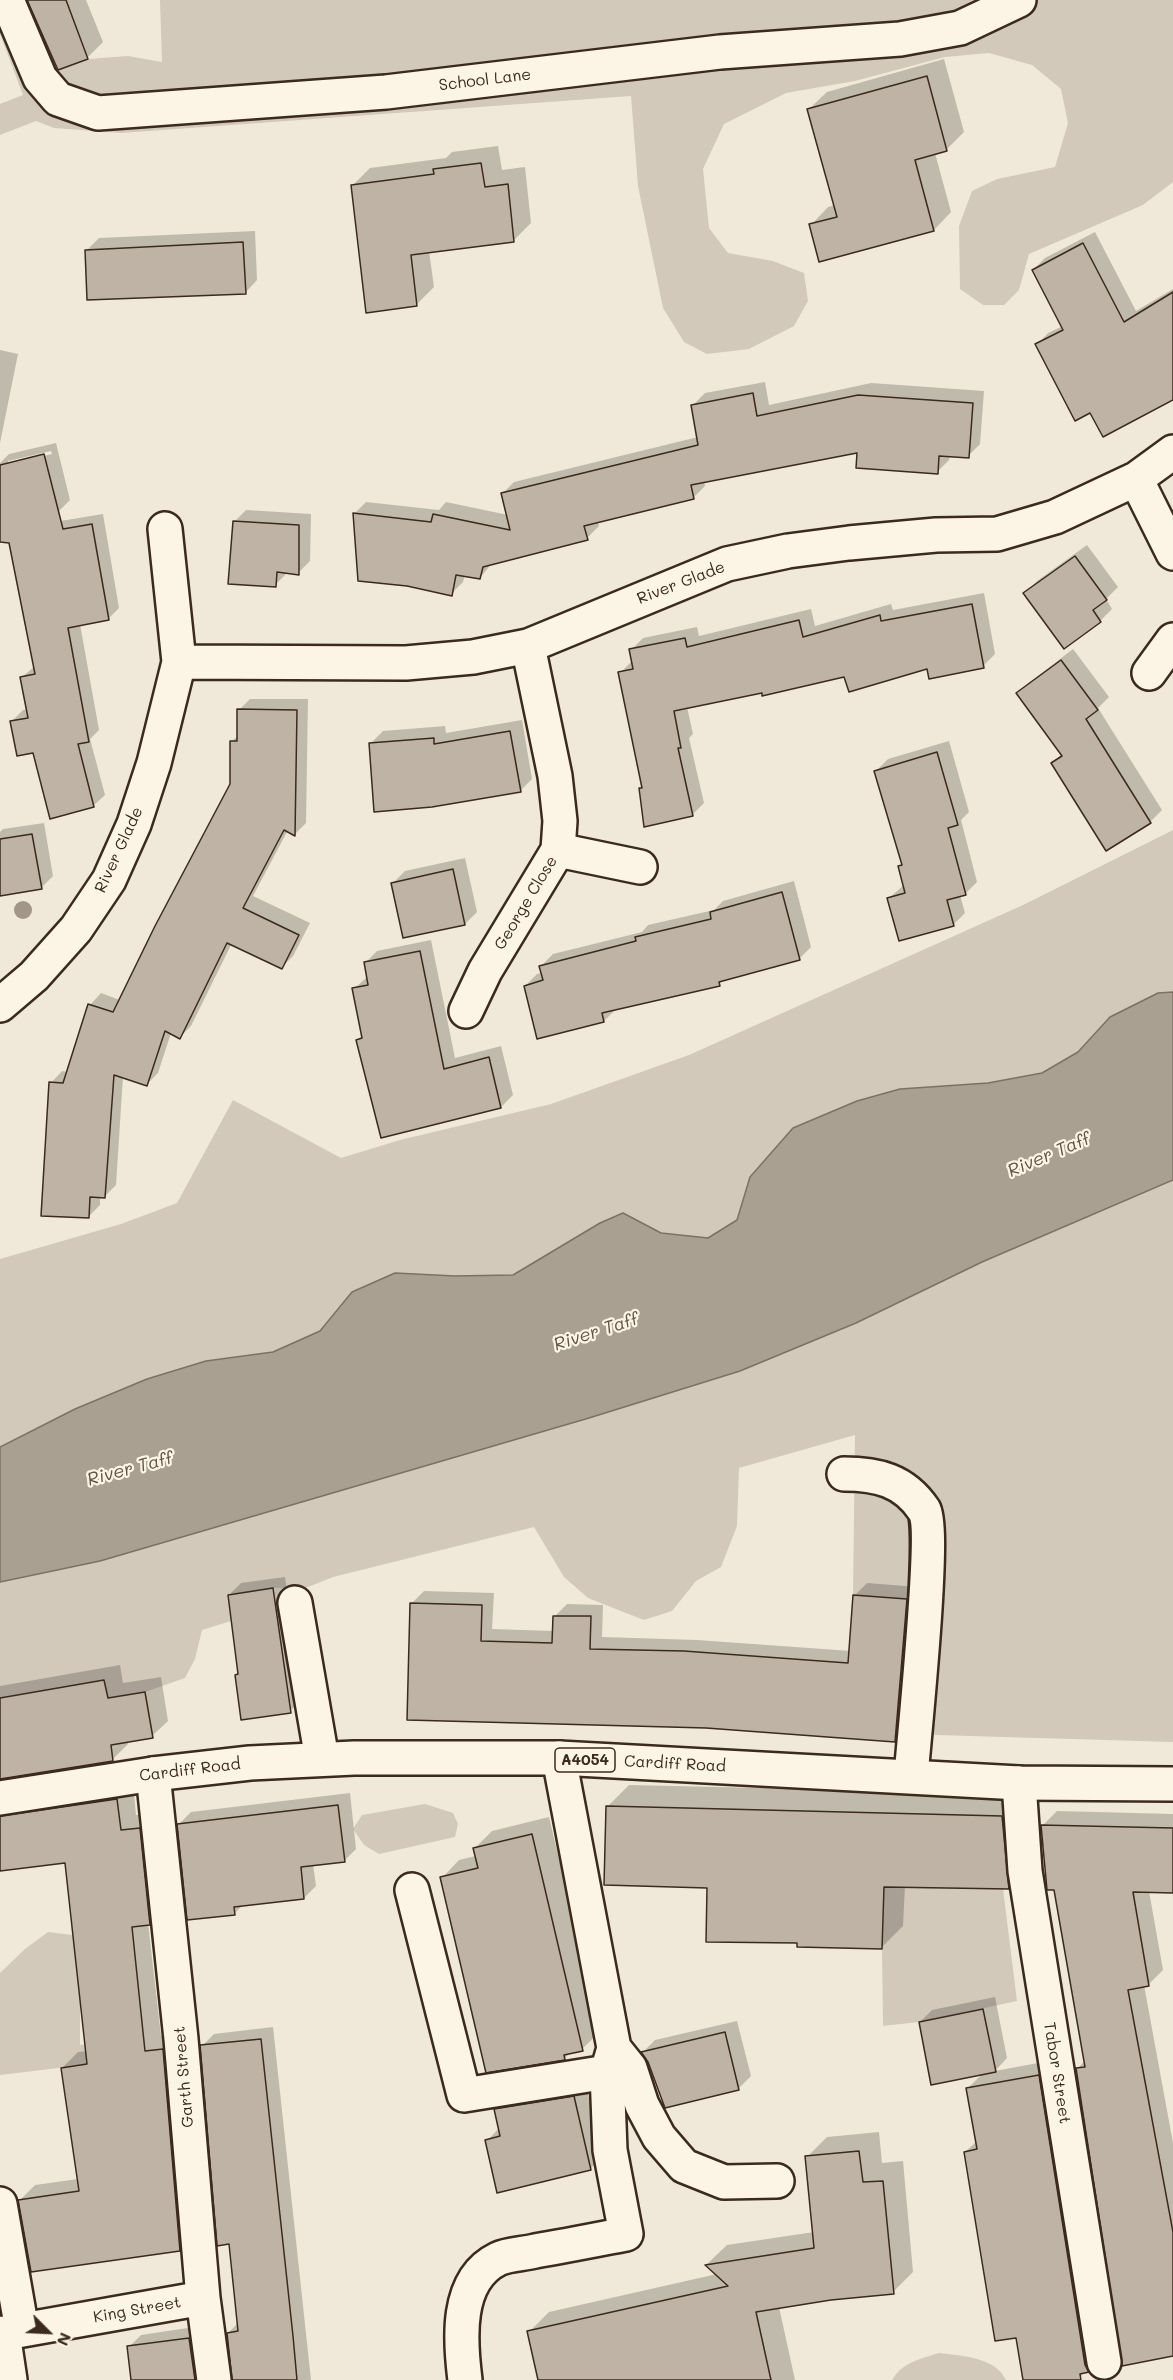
<!DOCTYPE html>
<html>
<head>
<meta charset="utf-8">
<style>
  body { margin:0 }
  #map { position:relative; width:1173px; height:2380px; overflow:hidden; background:#f0e9d9; font-family:Mali,sans-serif }
  canvas { display:block }
  .north { position:absolute; left:18px; top:2302px; width:60px; height:60px; -webkit-text-stroke:4px #fcf5e5; paint-order:stroke; rotate:114deg; font-size:16px; font-weight:700; line-height:24px; text-align:center; color:#3b2a1e }
  .north::after { content:''; display:block; margin:auto; width:21px; height:27px; background:#3b2a1e; clip-path:polygon(50% 0,100% 100%,50% 72%,0 100%) }
</style>
</head>
<body>
<div id="map">
<canvas width="1173" height="2380"></canvas>
<div class="north">N</div>
</div>
<script>
const g = document.querySelector('canvas').getContext('2d');
g.lineJoin = 'round';
function fill(path, color) {
  g.fillStyle = color;
  g.fill(path, 'evenodd');
}
function trace(path, color, width, dash) {
  g.strokeStyle = color;
  g.lineWidth = width;
  g.lineCap = dash ? 'butt' : 'round';
  g.setLineDash(dash || []);
  g.stroke(path);
}
function write(font, color, halo, rows, align = 'center') {
  g.font = font + ' Mali,sans-serif';
  g.lineWidth = 4.5;
  g.setLineDash([]);
  g.textBaseline = 'middle';
  g.strokeStyle = halo;
  g.fillStyle = color;
  for (const [text, x, y, turn = 0] of rows) {
    g.save();
    g.translate(x, y);
    g.rotate((+turn || 0) * Math.PI / 180);
    g.textAlign = isNaN(turn) ? turn : align;
    if (halo) g.strokeText(text, 0, 0);
    g.fillText(text, 0, 0);
    g.restore();
  }
}
fill(new Path2D(`
  M 0,0 L 26,0 L 54,72 L 88,59 L 128,56 L 162,62 L 160,0 L 1173,0 L 1173,182 L 1143,205 L 1029,254 L 1019,290 L 1004,305 L 983,305 L 960,289 L 959,226 L 972,191 L 997,179 L 1055,167 L 1068,123 L 1061,89 L 1032,65 L 989,53 L 945,57 L 855,81 L 786,93 L 724,124 L 703,169 L 709,228 L 728,253 L 773,261 L 804,273 L 808,301 L 794,326 L 749,349 L 707,354 L 684,342 L 663,308 L 638,186 L 631,96 L 121,133 L 54,128 L 36,121 L 0,135 L 0,104 L 23,95 L 0,34 Z
  M 1173,830 L 1173,992 L 1158,993 L 1110,1017 L 1078,1052 L 1042,1073 L 988,1083 L 857,1101 L 793,1128 L 750,1177 L 737,1220 L 708,1238 L 661,1233 L 623,1213 L 600,1223 L 513,1275 L 455,1276 L 352,1292 L 320,1331 L 273,1352 L 206,1361 L 147,1379 L 75,1409 L 0,1447 L 0,1259 L 121,1224 L 177,1203 L 233,1100 L 341,1158 L 400,1140 L 551,1104 L 689,1055 L 1023,905 Z
  M 1173,1180 L 1173,1742 L 936,1735 L 915,1732 L 910,1599 L 853,1595 L 855,1435 L 739,1468 L 737,1526 L 721,1567 L 696,1581 L 672,1611 L 644,1620 L 588,1598 L 564,1577 L 534,1527 L 333,1577 L 308,1587 L 273,1588 L 228,1595 L 231,1621 L 202,1630 L 195,1659 L 185,1678 L 145,1692 L 108,1698 L 104,1680 L 0,1698 L 0,1582 L 100,1561 L 589,1418 L 740,1371 L 856,1323 L 982,1262 Z
  M 425,1804 L 453,1813 L 458,1824 L 455,1837 L 379,1854 L 364,1845 L 353,1829 L 362,1815 Z
  M 884,1887 L 1003,1889 L 1017,2001 L 919,2022 L 883,2026 L 882,1949 Z
  M 48,1932 L 73,1935 L 80,2001 L 80,2045 L 143,2038 L 141,2058 L 0,2075 L 0,1973 L 25,1949 Z
  M 939,2353 C 963,2356 995,2357 1006,2380 L 892,2380 C 903,2362 920,2359 939,2353 Z`), '#d2c9ba');
const water = new Path2D(`
  M 1173,992 L 1173,1180 L 982,1262 L 856,1323 L 740,1371 L 589,1418 L 100,1561 L 0,1582 L 0,1447 L 75,1409 L 147,1379 L 206,1361 L 273,1352 L 320,1331 L 352,1292 L 395,1273 L 455,1276 L 513,1275 L 600,1223 L 623,1213 L 661,1233 L 708,1238 L 737,1220 L 750,1177 L 793,1128 L 857,1101 L 900,1089 L 988,1083 L 1042,1073 L 1078,1052 L 1110,1017 L 1158,993 Z`);
fill(water, '#aaa091');
trace(water, '#7e7163', 1.5);
fill(new Path2D(`
  M 29,0 L 86,0 L 103,42 L 88,57 L 59,68 Z
  M 944,59 L 964,132 L 946,150 L 935,153 L 951,212 L 934,230 L 811,225 L 828,207 L 835,205 L 809,109 L 827,92 Z
  M 498,146 L 502,170 L 525,167 L 531,223 L 513,241 L 429,251 L 434,287 L 416,305 L 353,185 L 370,168 L 446,158 L 452,152 Z
  M 255,231 L 257,280 L 245,293 L 87,250 L 99,238 Z
  M 1095,232 L 1136,311 L 1173,289 L 1173,364 L 1091,411 L 1037,345 L 1048,333 L 1063,326 L 1033,270 L 1045,258 Z
  M 0,350 L 18,354 L 0,443 Z
  M 765,382 L 769,405 L 871,383 L 984,391 L 980,444 L 968,456 L 950,455 L 949,460 L 937,472 L 859,451 L 704,481 L 705,486 L 693,498 L 598,521 L 599,526 L 587,538 L 492,563 L 480,578 L 465,575 L 463,582 L 451,594 L 354,514 L 366,502 L 439,510 L 446,502 L 508,515 L 502,494 L 514,482 L 698,437 L 693,405 L 705,393 Z
  M 56,443 L 70,500 L 58,512 L 0,482 L 0,463 L 9,454 ZM 51,451 L 52,454 L 8,464 L 8,461 Z
  M 246,510 L 311,514 L 310,561 L 298,573 L 287,573 L 275,585 L 234,522 Z
  M 103,514 L 119,608 L 108,619 L 80,624 L 99,730 L 90,739 L 105,795 L 93,806 L 34,751 L 12,721 L 23,710 L 28,709 L 22,677 L 35,666 L 42,524 Z
  M 1087,545 L 1118,587 L 1106,599 L 1112,609 L 1100,621 L 1025,593 L 1037,581 Z
  M 984,593 L 995,654 L 983,666 L 928,667 L 846,675 L 687,707 L 693,734 L 689,738 L 704,803 L 692,815 L 640,789 L 643,786 L 620,673 L 633,660 L 631,650 L 643,638 L 697,627 L 699,636 L 811,609 L 815,626 L 891,604 L 893,610 Z
  M 1073,649 L 1109,697 L 1098,708 L 1162,810 L 1150,822 L 1052,763 L 1062,754 L 1018,694 L 1030,682 Z
  M 250,699 L 308,699 L 306,823 L 295,834 L 288,830 L 253,896 L 310,923 L 293,956 L 282,967 L 232,943 L 191,1026 L 180,1037 L 171,1033 L 158,1073 L 147,1084 L 123,1076 L 116,1185 L 104,1197 L 100,1197 L 100,1205 L 88,1217 L 51,1083 L 62,1071 L 68,1072 L 90,1005 L 101,993 L 120,1000 L 231,784 L 232,741 L 239,735 L 239,710 Z
  M 522,720 L 532,779 L 520,791 L 371,743 L 383,731 L 445,726 L 446,733 Z
  M 949,741 L 969,812 L 961,820 L 977,882 L 965,894 L 960,895 L 965,913 L 953,925 L 889,898 L 904,885 L 900,867 L 903,863 L 876,771 L 888,759 Z
  M 44,823 L 53,876 L 41,888 L 0,894 L 0,832 L 3,829 Z
  M 465,858 L 477,912 L 465,924 L 393,883 L 405,871 Z
  M 794,881 L 811,947 L 799,959 L 724,979 L 719,984 L 616,1009 L 604,1021 L 525,986 L 537,974 L 542,973 L 541,966 L 553,954 L 642,932 L 648,925 L 714,910 L 723,901 Z
  M 431,940 L 455,1058 L 501,1046 L 513,1095 L 501,1107 L 358,1040 L 363,1035 L 354,989 L 368,976 L 365,963 L 377,951 Z
  M 285,1577 L 302,1699 L 290,1711 L 236,1675 L 240,1672 L 229,1595 L 241,1583 Z
  M 867,1583 L 918,1587 L 907,1728 L 895,1740 L 707,1726 L 409,1719 L 412,1603 L 424,1591 L 494,1593 L 492,1629 L 554,1631 L 555,1616 L 567,1604 L 603,1605 L 602,1637 L 697,1640 L 851,1651 L 855,1595 Z
  M 120,1665 L 123,1683 L 161,1677 L 168,1721 L 152,1736 L 128,1740 L 128,1744 L 112,1760 L 0,1778 L 0,1686 Z
  M 133,1784 L 136,1815 L 155,1813 L 165,1908 L 148,1923 L 161,2036 L 178,2034 L 195,2234 L 180,2250 L 20,2200 L 35,2185 L 78,2179 L 62,2068 L 78,2052 L 87,2051 L 66,1861 L 0,1869 L 0,1792 Z
  M 629,1785 L 1024,1794 L 1030,1866 L 1008,1888 L 905,1886 L 903,1926 L 881,1948 L 799,1942 L 709,1886 L 607,1807 Z
  M 350,1793 L 356,1849 L 344,1861 L 313,1864 L 316,1886 L 304,1898 L 243,1905 L 235,1913 L 179,1824 L 191,1812 Z
  M 1057,1811 L 1173,1814 L 1173,1892 L 1149,1891 L 1163,1970 L 1149,1984 L 1144,1985 L 1173,2143 L 1173,2354 L 1077,2069 L 1085,2061 L 1042,1826 Z
  M 549,1817 L 600,2032 L 582,2049 L 571,2052 L 565,2058 L 442,1878 L 459,1860 L 476,1856 L 475,1848 L 492,1831 Z
  M 995,1997 L 1007,2058 L 995,2071 L 1054,2060 L 1103,2355 L 1080,2377 L 1063,2380 L 1025,2380 L 1017,2336 L 965,2152 L 977,2141 L 968,2088 L 983,2073 L 920,2022 L 932,2010 Z
  M 737,2021 L 751,2076 L 739,2088 L 649,2062 L 643,2052 L 655,2040 Z
  M 273,2027 L 311,2380 L 234,2380 L 228,2333 L 239,2322 L 230,2243 L 202,2046 L 214,2034 Z
  M 586,2085 L 602,2157 L 590,2169 L 487,2141 L 499,2128 L 496,2110 L 508,2098 Z
  M 879,2132 L 882,2163 L 903,2161 L 913,2272 L 893,2292 L 831,2299 L 779,2307 L 795,2380 L 539,2380 L 529,2332 L 549,2312 L 717,2274 L 707,2264 L 727,2245 L 814,2232 L 807,2157 L 827,2137 Z
  M 201,2326 L 212,2380 L 133,2380 L 129,2347 L 141,2335 Z`), '#0003');
const building = new Path2D(`
  M 27,0 L 66,0 L 88,59 L 58,70 Z
  M 927,76 L 947,151 L 915,160 L 934,231 L 819,262 L 809,224 L 837,217 L 807,109 Z
  M 481,163 L 485,187 L 508,184 L 514,242 L 411,255 L 417,306 L 366,313 L 351,185 L 434,174 L 433,169 Z
  M 243,242 L 246,294 L 87,300 L 85,250 Z
  M 1083,243 L 1124,322 L 1173,292 L 1173,400 L 1103,437 L 1090,413 L 1075,421 L 1035,344 L 1063,330 L 1032,270 Z
  M 753,393 L 757,416 L 858,395 L 973,403 L 969,458 L 939,456 L 938,474 L 856,468 L 857,453 L 691,485 L 694,499 L 584,526 L 588,540 L 483,567 L 480,579 L 456,575 L 452,596 L 407,586 L 358,581 L 353,513 L 431,522 L 433,514 L 510,530 L 501,493 L 698,445 L 691,405 Z
  M 44,454 L 63,529 L 92,524 L 109,620 L 68,628 L 89,742 L 78,744 L 94,807 L 50,819 L 33,753 L 17,756 L 10,721 L 28,718 L 20,677 L 35,674 L 9,543 L 0,542 L 0,465 Z
  M 233,521 L 299,525 L 299,575 L 277,572 L 276,587 L 228,584 Z
  M 1075,556 L 1107,600 L 1093,610 L 1101,622 L 1064,649 L 1023,593 Z
  M 972,604 L 984,668 L 929,679 L 927,669 L 849,692 L 844,677 L 762,696 L 762,693 L 674,711 L 681,748 L 678,748 L 693,816 L 644,827 L 639,788 L 642,788 L 618,672 L 633,669 L 629,649 L 685,638 L 687,647 L 799,620 L 803,637 L 880,615 L 881,621 Z
  M 1061,660 L 1098,710 L 1086,719 L 1151,823 L 1106,851 L 1051,763 L 1062,756 L 1016,693 Z
  M 237,709 L 297,710 L 295,836 L 284,830 L 243,908 L 299,935 L 282,969 L 227,943 L 180,1039 L 165,1031 L 147,1086 L 114,1075 L 105,1198 L 90,1197 L 89,1218 L 41,1216 L 49,1082 L 63,1083 L 88,1004 L 113,1012 L 155,926 L 230,784 L 230,741 L 237,741 Z
  M 510,731 L 521,792 L 432,807 L 374,812 L 369,743 L 434,738 L 434,744 Z
  M 937,752 L 958,825 L 948,828 L 966,895 L 947,900 L 954,926 L 899,941 L 887,898 L 905,893 L 898,866 L 902,865 L 874,771 Z
  M 32,834 L 42,889 L 0,896 L 0,839 Z
  M 453,869 L 465,925 L 403,938 L 391,883 Z
  M 782,892 L 800,960 L 719,982 L 720,986 L 602,1013 L 604,1022 L 537,1039 L 524,986 L 543,980 L 539,966 L 636,941 L 635,937 L 711,919 L 710,912 Z
  M 420,951 L 444,1069 L 489,1057 L 501,1108 L 381,1138 L 356,1040 L 362,1038 L 352,988 L 368,985 L 364,962 Z
  M 273,1588 L 291,1713 L 241,1720 L 235,1675 L 238,1674 L 228,1595 Z
  M 853,1595 L 907,1599 L 895,1742 L 706,1728 L 407,1720 L 410,1603 L 482,1605 L 481,1641 L 552,1643 L 553,1616 L 591,1616 L 590,1649 L 684,1651 L 848,1663 Z
  M 104,1680 L 108,1698 L 145,1692 L 153,1738 L 111,1745 L 113,1761 L 0,1779 L 0,1698 Z
  M 117,1799 L 121,1830 L 140,1828 L 150,1925 L 132,1927 L 145,2051 L 163,2049 L 180,2251 L 31,2272 L 18,2200 L 79,2191 L 61,2068 L 87,2064 L 65,1863 L 0,1871 L 0,1816 Z
  M 338,1805 L 345,1862 L 301,1867 L 304,1899 L 234,1907 L 235,1915 L 187,1920 L 177,1824 Z
  M 606,1806 L 1002,1816 L 1009,1889 L 884,1887 L 882,1949 L 797,1947 L 797,1943 L 706,1942 L 707,1888 L 604,1885 Z
  M 1041,1825 L 1173,1828 L 1173,1893 L 1133,1892 L 1149,1986 L 1128,1990 L 1173,2232 L 1173,2356 L 1122,2366 L 1076,2068 L 1085,2067 L 1054,1890 L 1047,1890 Z
  M 532,1834 L 583,2051 L 564,2055 L 565,2060 L 486,2073 L 440,1877 L 478,1868 L 473,1848 Z
  M 983,2009 L 996,2072 L 931,2085 L 919,2022 Z
  M 725,2032 L 739,2090 L 665,2108 L 648,2062 L 641,2052 Z
  M 261,2039 L 293,2336 L 297,2380 L 232,2380 L 227,2333 L 238,2331 L 229,2244 L 217,2246 L 200,2045 Z
  M 1039,2075 L 1085,2365 L 1089,2372 L 1080,2374 L 1081,2380 L 1023,2380 L 1016,2338 L 995,2341 L 964,2152 L 977,2149 L 966,2088 Z
  M 574,2096 L 591,2170 L 497,2193 L 485,2140 L 500,2136 L 494,2109 Z
  M 859,2151 L 863,2182 L 883,2181 L 894,2294 L 831,2300 L 756,2312 L 771,2380 L 538,2380 L 527,2331 L 728,2286 L 705,2265 L 814,2248 L 805,2156 Z
  M 189,2338 L 195,2380 L 131,2380 L 127,2346 Z`);
fill(building, '#beb3a4');
trace(building, '#3b2a1e', 1.5);
const minor = new Path2D(`
  M 7,0 L 40,78 L 58,99 L 98,113 L 386,92 L 720,52 L 900,39 L 960,28 L 1019,0
  M 1136,479 L 1173,553
  M 179,662 L 406,663 L 473,657 L 528,646 L 727,564 L 788,551 L 849,543 L 936,535 L 997,534 L 1055,517 L 1136,479 L 1173,452
  M 1149,673 L 1173,640
  M 558,850 L 640,867
  M 0,1005 L 34,976 L 76,929 L 109,880 L 134,824 L 154,763 L 179,662 L 165,529
  M 466,1011 L 485,971 L 558,850 L 560,821 L 555,776 L 528,646
  M 844,1474 C 877,1474 904,1480 924,1510 C 936,1529 914,1738 911,1776
  M 295,1603 L 322,1759
  M 559,1758 L 614,2048 L 630,2068 L 642,2105 L 659,2137 L 684,2166 L 724,2182 L 777,2181
  M 153,1774 L 181,2039 L 203,2298 L 214,2380
  M 1019,1783 L 1025,1871 L 1104,2362
  M 412,1890 L 464,2095 L 607,2072
  M 0,2204 L 22,2330
  M 3,2333 L 10,2380
  M 0,2334 L 203,2298
  M 465,2380 C 460,2341 455,2280 498,2259 C 508,2254 524,2254 535,2251 C 565,2246 595,2240 626,2234 L 610,2150 L 607,2072 L 614,2048`);
const major = new Path2D(`
  M 0,1798 L 153,1774 L 250,1763 L 354,1758 L 559,1758 L 1019,1783 L 1173,1784`);
trace(minor, '#3b2a1e', 38);
trace(major, '#3b2a1e', 38);
trace(minor, '#fcf5e5', 33);
trace(major, '#fcf5e5', 33);
g.fillStyle = '#a19688';
for (const [x, y] of [
  [23,910]
]) {
  g.beginPath();
  g.arc(x, y, 9, 0, 2 * Math.PI);
  g.fill();
}
for (const [x, y, w] of [
  [585,1760,60]
]) {
  const box = new Path2D();
  box.roundRect(x - w / 2, y - 12, w, 24, 4.5);
  g.fillStyle = '#fcf5e5';
  g.fill(box);
  trace(box, '#3b2a1e', 1.5);
}
write('bold 15px', '#3b2a1e', null, [
  ["A4054",585,1760]
]);
write('16px', '#3b2a1e', '#fcf5e5', [
  ["School Lane",485,80,-7],
  ["River Glade",681,583,-21],
  ["River Glade",119,850,-65],
  ["George Close",526,903,-59],
  ["Cardiff Road",675,1764,3],
  ["Cardiff Road",190,1770,-7],
  ["Tabor Street",1057,2073,81],
  ["Garth Street",184,2077,-95],
  ["King Street",137,2310,-10]
]);
write('italic 18px', '#625346', '#fcf5e5', [
  ["River Taff",1049,1155,-23],
  ["River Taff",596,1332,-18],
  ["River Taff",130,1469,-15]
]);
</script>
</body>
</html>
